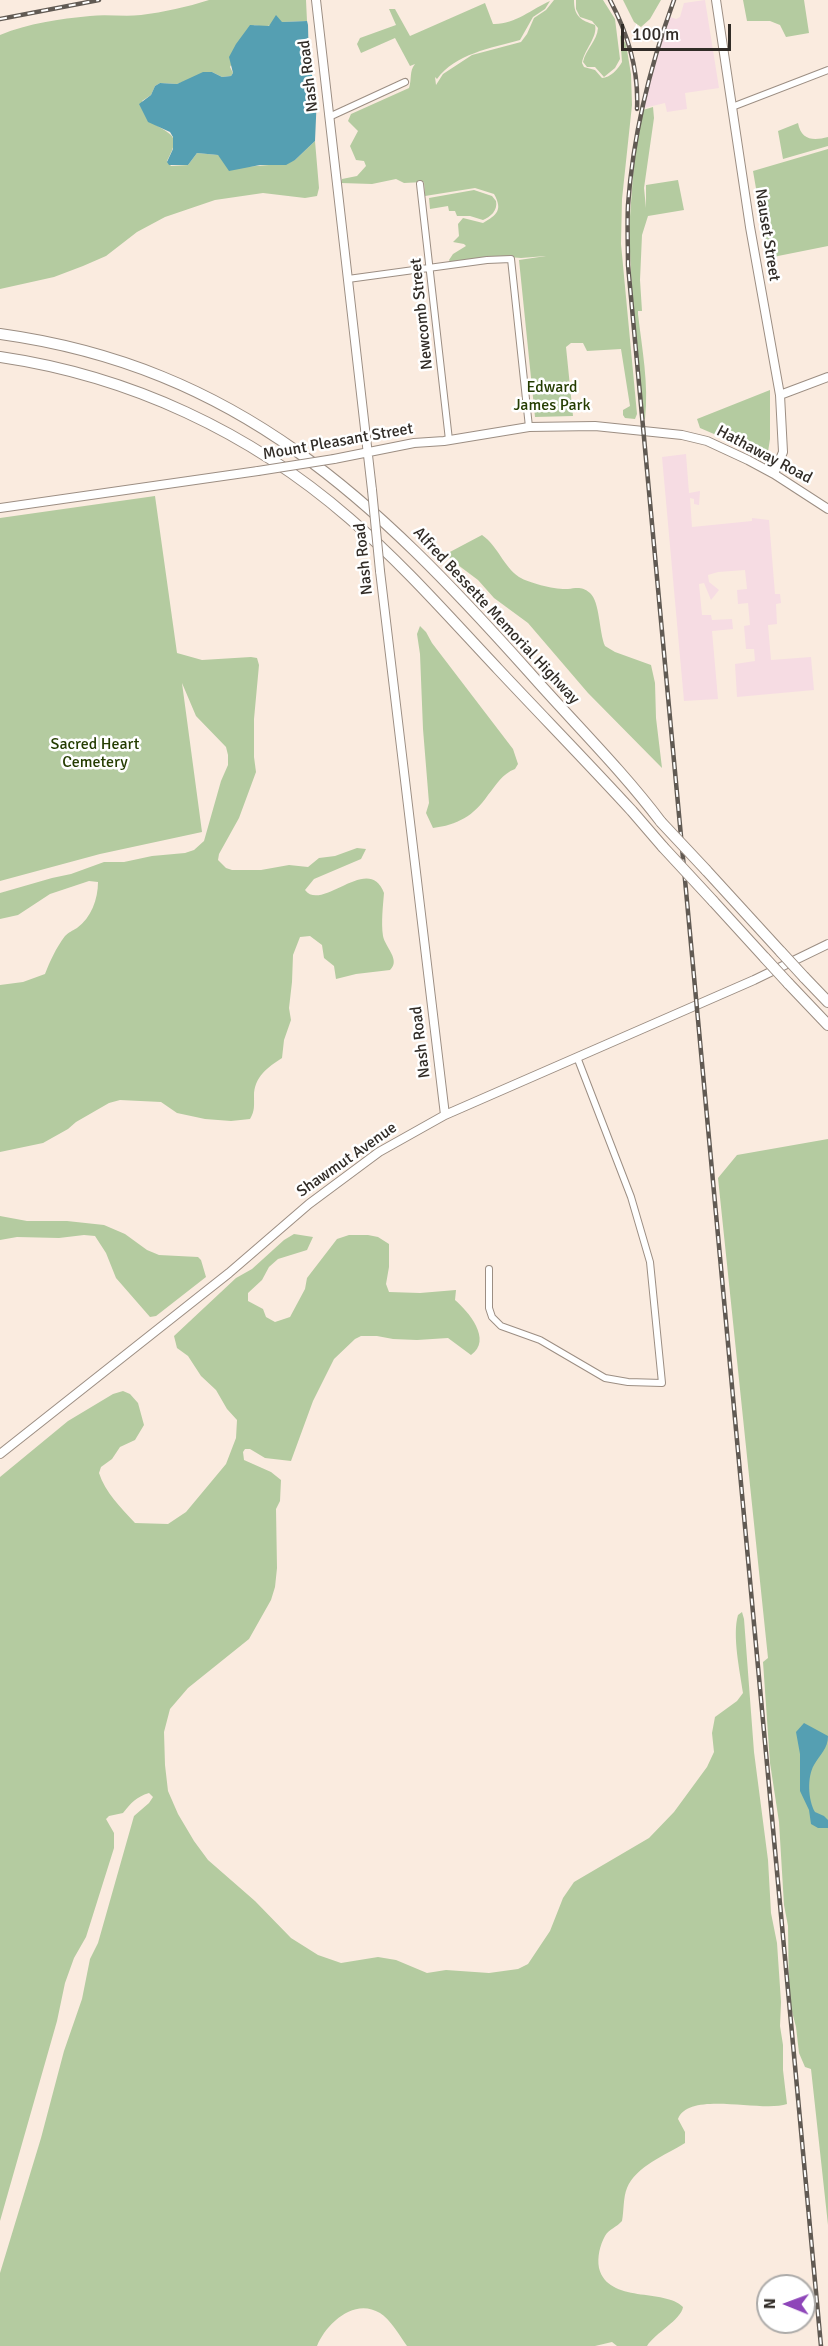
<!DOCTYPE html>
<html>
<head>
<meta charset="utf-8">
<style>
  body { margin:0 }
  #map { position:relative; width:828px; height:2346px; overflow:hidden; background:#faebdf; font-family:Signika,sans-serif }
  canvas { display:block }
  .north { position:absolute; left:756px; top:2274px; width:60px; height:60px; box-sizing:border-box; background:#fff; border:2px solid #adaba9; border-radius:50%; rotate:271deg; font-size:16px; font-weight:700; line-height:24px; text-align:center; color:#312c27 }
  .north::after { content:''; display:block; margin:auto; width:21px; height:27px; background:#8e46b9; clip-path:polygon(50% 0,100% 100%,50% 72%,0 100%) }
  .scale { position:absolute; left:621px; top:24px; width:110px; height:27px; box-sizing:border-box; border:3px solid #312c27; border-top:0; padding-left:8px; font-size:18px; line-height:21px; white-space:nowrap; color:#312c27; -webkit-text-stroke:4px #fff; paint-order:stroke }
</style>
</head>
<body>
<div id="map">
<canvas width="828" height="2346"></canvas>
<div class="north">N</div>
<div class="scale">100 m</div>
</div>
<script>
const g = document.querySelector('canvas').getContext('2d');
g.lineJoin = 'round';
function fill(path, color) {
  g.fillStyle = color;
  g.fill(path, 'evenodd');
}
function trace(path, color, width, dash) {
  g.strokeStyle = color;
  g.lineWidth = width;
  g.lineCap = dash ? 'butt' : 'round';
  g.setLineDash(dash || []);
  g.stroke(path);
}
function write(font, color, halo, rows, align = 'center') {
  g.font = font + ' Signika,sans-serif';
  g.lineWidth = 5;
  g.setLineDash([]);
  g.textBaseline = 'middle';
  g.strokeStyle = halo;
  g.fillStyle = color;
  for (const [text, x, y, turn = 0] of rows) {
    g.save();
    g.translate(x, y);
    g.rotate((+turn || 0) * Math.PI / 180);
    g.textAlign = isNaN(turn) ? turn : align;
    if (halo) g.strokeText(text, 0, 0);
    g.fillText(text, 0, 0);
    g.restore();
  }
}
fill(new Path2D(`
  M 705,0 L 719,88 L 685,93 L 687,109 L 667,112 L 665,103 L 644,108 L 650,77 L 670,17 L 676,19 L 680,17 L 684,3 Z
  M 686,454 L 689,493 L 700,491 L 699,505 L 694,504 L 694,499 L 690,498 L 692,527 L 752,521 L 752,518 L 769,520 L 775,594 L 780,594 L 781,603 L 776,604 L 777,624 L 768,625 L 771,660 L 811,657 L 814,690 L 737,697 L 735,664 L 755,661 L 754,649 L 746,649 L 744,626 L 750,625 L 748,603 L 738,604 L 737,590 L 747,589 L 745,570 L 718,572 L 708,575 L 709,582 L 719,590 L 711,600 L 704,583 L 699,584 L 702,615 L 711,615 L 712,620 L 732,619 L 733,629 L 712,631 L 718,699 L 684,701 L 662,457 Z`), '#f6dce3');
fill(new Path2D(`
  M 209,0 L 306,0 L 307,21 L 282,22 L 264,27 L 254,25 L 230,67 L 233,73 L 231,76 L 222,77 L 212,72 L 177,84 L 160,83 L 155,86 L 151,95 L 142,101 C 145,107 150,122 156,125 C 176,137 179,138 167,161 L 171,166 L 188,165 L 197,153 L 218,155 L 243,167 L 269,165 L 295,160 L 315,141 L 319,188 L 317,196 L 305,198 L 263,193 L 215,200 L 165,217 L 137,232 L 106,256 L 83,266 L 54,277 L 0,289 L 0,35 C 29,23 59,19 90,16 C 107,14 124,17 141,15 C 164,12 187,7 209,0 Z
  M 554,0 L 574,0 C 574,17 581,20 595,25 C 598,37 584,50 582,63 L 584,67 L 595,70 L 602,78 C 610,78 618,69 622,62 L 620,35 L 626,44 L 631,74 L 632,105 L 622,199 L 621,244 L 637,414 L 635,419 L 625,418 L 623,415 L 623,410 L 630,406 L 621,349 L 587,351 L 583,343 L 571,343 L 566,347 L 573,416 L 535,417 L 519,260 L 546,256 L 521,258 L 496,256 L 450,262 L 449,260 L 453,254 L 466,246 L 464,244 L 453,242 L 459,236 L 458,224 L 463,218 L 483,223 C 497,215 503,210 494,194 L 475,188 L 425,196 L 424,182 L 404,183 L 396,179 L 372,184 L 341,183 L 342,179 L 357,176 L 366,166 L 364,161 L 356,160 L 350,146 L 358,131 L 348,121 L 351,114 L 409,88 C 412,80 409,71 415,64 L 410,66 L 395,38 L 361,53 L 357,44 L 360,38 L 396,25 L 389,9 L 395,9 L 410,36 L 485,3 L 493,24 C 514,25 532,9 550,1 L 545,9 L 533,17 L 520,40 C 491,48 455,54 437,79 L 435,77 L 436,85 L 443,74 L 472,55 L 521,42 L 527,34 L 534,18 L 546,10 Z
  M 576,0 L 603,0 L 615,19 L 620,59 L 615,68 L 604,77 L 595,67 L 587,67 L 583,62 C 586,49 597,41 598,28 L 592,21 L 580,17 L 576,9 Z
  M 623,0 L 661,0 L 650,19 L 641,27 L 634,22 Z
  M 743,0 L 804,0 L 809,33 L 786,37 L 780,25 L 770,21 L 747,21 Z
  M 653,107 L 654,118 L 644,188 L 646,208 L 646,185 L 678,180 L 684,210 L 648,216 L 642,235 L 640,280 L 642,311 L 638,311 L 638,314 C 642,349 649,384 645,419 L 643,420 L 632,294 L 629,230 L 634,162 L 643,110 Z
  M 798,123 C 801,140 813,141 828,137 L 828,146 L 783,159 L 778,131 Z
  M 828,149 L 828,246 L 768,258 L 753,171 Z
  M 474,190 L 492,196 L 496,201 C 498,211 490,217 483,220 L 470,216 L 457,216 L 455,211 L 449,211 L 448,206 L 430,209 L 429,198 Z
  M 770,390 L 770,439 L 768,452 L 763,455 L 700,428 L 697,419 Z
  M 155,496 L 177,653 L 202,660 L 251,657 L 257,658 L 259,665 L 254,719 L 254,757 L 256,772 L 239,818 L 219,854 L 218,860 L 226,868 L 232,870 L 261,870 L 289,865 L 308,867 L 319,858 L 335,856 L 357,848 L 366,849 L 361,859 L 314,879 L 305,890 C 322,913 369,852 384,893 C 383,906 381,922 383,936 C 385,947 401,960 390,970 L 356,974 L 336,979 L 334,966 L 324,958 L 322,945 L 310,936 L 300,937 L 293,955 L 292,982 L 289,1008 L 291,1020 L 284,1040 L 282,1058 C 268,1067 254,1077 254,1096 C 254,1105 255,1111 250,1119 L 231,1121 L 205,1119 L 177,1113 L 161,1102 L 120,1100 L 109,1103 L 76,1122 L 68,1129 L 43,1143 L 0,1152 L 0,985 L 23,982 L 45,974 C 50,961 56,948 65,936 C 69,932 72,931 77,928 C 91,918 98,899 98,882 L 89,881 L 50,894 L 18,915 L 0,919 L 0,893 L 52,878 L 71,874 L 104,862 L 124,862 L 152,856 L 185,853 L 194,850 L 204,841 L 221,781 L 228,765 L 228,755 L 226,747 L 196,716 L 182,683 L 202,832 L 100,854 L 0,881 L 0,518 Z
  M 482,535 C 498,546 503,566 519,577 C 529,583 556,590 568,589 C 576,588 582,586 590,593 C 600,602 599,632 605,646 L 615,652 L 651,665 L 655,683 L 656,718 L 662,768 L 588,693 L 528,623 L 494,598 L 478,580 L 450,559 L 448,553 Z
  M 420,626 L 426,632 L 432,643 L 513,749 L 518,764 L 515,769 C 502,774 497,784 488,795 C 474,816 457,825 433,828 L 426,813 L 429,803 L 423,729 L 420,654 L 417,634 Z
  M 828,1139 L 828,2225 L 811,2069 L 805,2067 L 799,2053 L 796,2027 L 789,2000 L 788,1926 L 784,1905 L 779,1822 L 770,1763 L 763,1662 L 768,1658 L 718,1178 L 737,1155 Z
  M 0,1216 L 27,1221 L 67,1221 L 104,1225 L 125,1234 L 147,1250 L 159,1255 L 198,1257 L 201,1260 L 206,1277 L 156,1316 L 150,1317 L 116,1278 L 106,1253 L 95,1236 L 84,1235 L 59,1238 L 17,1237 L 0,1240 Z
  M 294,1234 L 313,1237 L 307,1250 L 278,1259 L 269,1267 L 262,1280 L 248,1293 L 248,1301 L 263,1309 L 266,1317 L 275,1322 L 290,1317 L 305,1289 L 307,1278 L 337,1239 L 349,1235 L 368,1235 L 378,1237 L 389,1244 L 389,1267 L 386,1284 L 389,1292 L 420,1293 L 456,1290 L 455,1300 C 468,1311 493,1340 471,1355 L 448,1338 L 417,1340 L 393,1339 L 377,1336 L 361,1336 L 355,1339 L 334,1359 L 313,1401 L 291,1461 L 265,1458 L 250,1449 L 245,1449 L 243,1452 L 244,1460 L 271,1472 L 281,1480 L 280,1501 L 276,1509 L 277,1568 L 275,1587 L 271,1600 L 249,1639 L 188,1688 L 170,1709 L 164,1732 L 165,1765 L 168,1791 L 178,1814 L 194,1841 L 208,1860 L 255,1901 L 291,1938 L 318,1955 L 341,1963 L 378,1957 L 396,1960 L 427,1973 L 446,1970 L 489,1973 L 518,1969 L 528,1964 L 550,1931 L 563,1898 L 574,1882 L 649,1838 L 674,1812 L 707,1767 L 714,1752 L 712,1733 L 715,1717 L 737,1701 L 743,1693 C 740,1672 732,1635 738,1615 L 742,1612 L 744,1619 L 754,1752 L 768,1860 L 771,1913 L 777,1943 L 781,2002 L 780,2026 L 783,2045 L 783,2070 L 787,2104 C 762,2113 689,2090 678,2119 L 685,2132 L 685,2143 C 666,2155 636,2166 627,2188 C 623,2198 624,2210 622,2221 C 617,2227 609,2229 605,2236 C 600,2245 597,2257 599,2268 C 608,2304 665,2288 683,2307 C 681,2320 655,2333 647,2346 L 617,2346 L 612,2342 L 595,2346 L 407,2346 C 400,2336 390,2319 380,2313 C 354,2297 326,2324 317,2346 L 0,2346 L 0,2273 L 41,2138 L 64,2051 L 82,1999 L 90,1959 L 98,1943 L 134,1816 L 149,1803 L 153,1797 L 149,1793 C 136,1797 131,1803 123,1813 L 109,1816 L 106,1819 L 114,1833 L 114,1848 L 86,1937 L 74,1958 L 65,1983 L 57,2021 L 0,2221 L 0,1477 L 68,1421 L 113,1394 L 123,1391 L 130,1394 L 138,1403 L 144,1425 L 135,1440 L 120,1447 L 112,1459 L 101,1467 L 99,1473 C 105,1492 121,1508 135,1523 L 168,1524 L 186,1512 L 226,1464 L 236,1438 L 237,1420 L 227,1409 L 216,1390 L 201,1376 L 188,1356 L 177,1348 L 174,1336 L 236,1278 L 252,1269 L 284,1240 Z`), '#b4cba0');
fill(new Path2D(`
  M 276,15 L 282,22 L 307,21 L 308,25 L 309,67 L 315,83 L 317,95 L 315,141 L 295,160 L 286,165 L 260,165 L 229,171 L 218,155 L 197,153 L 188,165 L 169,165 L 167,162 L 173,149 L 173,137 L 170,132 L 148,122 L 139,104 L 151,95 L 155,86 L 160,83 L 177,84 L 203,72 L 212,72 L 222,77 L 231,76 L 233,73 L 229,57 L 236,44 L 250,25 L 269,26 Z
  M 804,1723 L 828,1736 C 828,1749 820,1754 814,1765 C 807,1777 808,1800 815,1812 L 824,1816 L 828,1820 L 828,1828 L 818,1828 L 811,1824 L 809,1810 L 800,1791 L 800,1754 L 796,1732 Z`), '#559fb2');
const street = new Path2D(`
  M 732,107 L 828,70
  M 329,117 L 405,82
  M 420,184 L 449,440
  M 348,279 L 487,260 L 511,259 L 529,427
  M 489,1269 L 489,1308 L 492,1317 L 501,1326 L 540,1340 L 605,1378 L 628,1382 L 662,1383 L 650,1262 L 631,1197 L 577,1057`);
const secondary = new Path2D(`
  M 316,0 L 372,490
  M 716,0 L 750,227 L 780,395 L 783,452 L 774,474
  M 780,395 L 828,377
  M 334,459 L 414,443 L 444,441 L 529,427 L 595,426 L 682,435 L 707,441 L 748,460 L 774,474 L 828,509
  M 0,508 L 258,471
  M 380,571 L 445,1115
  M 0,1454 L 229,1273 L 309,1204 L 379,1152 L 445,1115 L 754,980 L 828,944`);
const highway = new Path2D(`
  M 0,334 C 239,367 376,501 529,672 C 573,722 621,769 661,822
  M 0,357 C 130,376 250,432 349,518 C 403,564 450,618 498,669 C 543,717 588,763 632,811 L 663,847
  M 706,870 L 781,952
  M 713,901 L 765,958
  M 804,977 L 828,1002
  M 788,983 L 828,1025`);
trace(street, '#9c8e83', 8);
trace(secondary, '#9c8e83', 10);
trace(highway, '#9c8e83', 12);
trace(street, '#fff', 6);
trace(secondary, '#fff', 8);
trace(highway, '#fff', 10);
const rail = new Path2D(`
  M 610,0 C 628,34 639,70 637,109
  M 674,0 C 650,66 633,135 628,205 C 627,225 628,245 628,265 L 821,2346
  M 0,19 L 99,0`);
trace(rail, '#615a53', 4.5);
trace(rail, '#fff', 2, [7]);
const secondaryBridge = new Path2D(`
  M 258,471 L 334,459
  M 372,490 L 380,571`);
const highwayBridge = new Path2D(`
  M 661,822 L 706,870
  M 663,847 L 713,901
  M 781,952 L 804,977
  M 765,958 L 788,983`);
trace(secondaryBridge, '#9c8e83', 10, []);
trace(highwayBridge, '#9c8e83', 12, []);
trace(secondaryBridge, '#fff', 8);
trace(highwayBridge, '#fff', 10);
write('16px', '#312c27', '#fff', [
  ["Nash Road",309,76,-97],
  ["Nauset Street",767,235,81],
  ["Newcomb Street",422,314,-96],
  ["Mount Pleasant Street",338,442,-10],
  ["Hathaway Road",764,455,28],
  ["Nash Road",364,559,-96],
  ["Alfred Bessette Memorial Highway",496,616,47],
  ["Nash Road",421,1042,-97],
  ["Shawmut Avenue",347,1160,-35]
]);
write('16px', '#253d02', '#fff', [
  ["Edward",552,388],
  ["James Park",552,406],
  ["Sacred Heart",95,745],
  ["Cemetery",95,763]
]);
</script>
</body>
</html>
